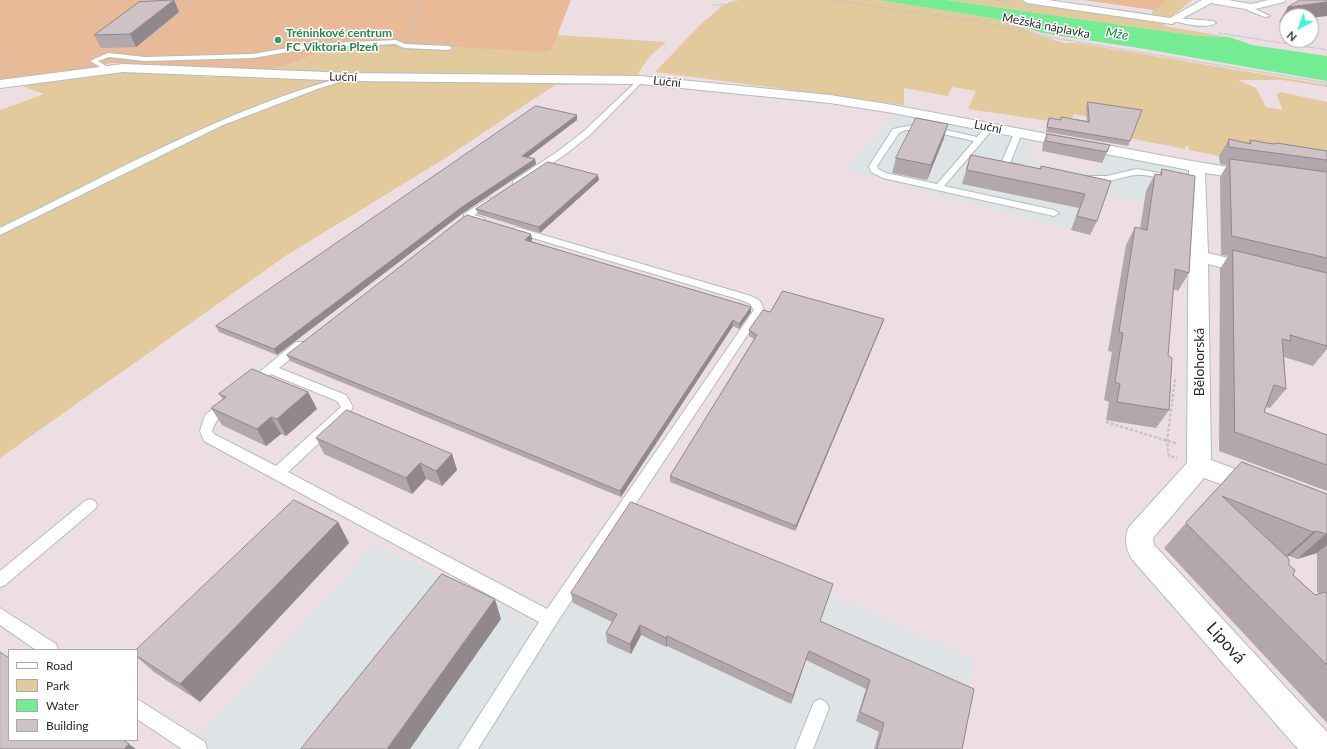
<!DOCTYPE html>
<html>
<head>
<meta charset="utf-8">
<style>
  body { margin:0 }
  #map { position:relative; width:1327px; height:749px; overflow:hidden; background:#eddee4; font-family:Lato,sans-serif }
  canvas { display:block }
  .legend { position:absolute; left:8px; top:649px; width:130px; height:92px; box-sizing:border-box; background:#fff; border:1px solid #aaa; margin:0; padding:5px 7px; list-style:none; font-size:12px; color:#2b2b2b }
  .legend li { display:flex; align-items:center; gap:8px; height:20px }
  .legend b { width:20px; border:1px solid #aaa }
  .north { position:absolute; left:1279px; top:8px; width:40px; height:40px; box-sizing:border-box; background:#fff; border:1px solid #aaa; border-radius:50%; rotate:221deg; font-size:11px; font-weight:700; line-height:16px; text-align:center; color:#2b2b2b }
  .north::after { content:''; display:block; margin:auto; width:14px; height:18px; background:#42f6d4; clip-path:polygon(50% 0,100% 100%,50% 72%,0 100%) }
</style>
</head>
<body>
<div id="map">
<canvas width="1327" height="749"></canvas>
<ul class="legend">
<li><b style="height:5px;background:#fff"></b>Road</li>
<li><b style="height:11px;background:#e2ca9c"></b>Park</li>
<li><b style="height:11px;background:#73ec93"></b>Water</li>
<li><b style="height:11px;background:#cfc2c7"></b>Building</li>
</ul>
<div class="north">N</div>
</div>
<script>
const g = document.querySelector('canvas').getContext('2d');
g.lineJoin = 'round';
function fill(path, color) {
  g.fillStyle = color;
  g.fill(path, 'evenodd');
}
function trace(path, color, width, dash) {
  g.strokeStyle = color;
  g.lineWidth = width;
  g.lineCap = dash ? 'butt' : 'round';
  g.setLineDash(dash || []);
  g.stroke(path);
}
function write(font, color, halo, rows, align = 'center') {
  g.font = font + ' Lato,sans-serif';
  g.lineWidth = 3;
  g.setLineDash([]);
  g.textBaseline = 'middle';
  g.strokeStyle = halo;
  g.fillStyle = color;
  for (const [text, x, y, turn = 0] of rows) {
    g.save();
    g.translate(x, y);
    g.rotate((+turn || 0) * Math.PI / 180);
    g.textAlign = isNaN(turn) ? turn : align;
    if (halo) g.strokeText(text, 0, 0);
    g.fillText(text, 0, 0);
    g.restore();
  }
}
fill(new Path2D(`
  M 893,114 L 1033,139 L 1028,161 L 1096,174 L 1106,153 L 1186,168 L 1185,193 L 1145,204 L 1087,191 L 1071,230 L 847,170 Z
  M 375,543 L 552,633 L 590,576 L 802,672 L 829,594 L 974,660 L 957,749 L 188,749 Z`), '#dee3e6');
fill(new Path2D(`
  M 739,0 L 879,0 L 997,19 L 1037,33 L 1026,31 L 1064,43 L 1077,43 L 1327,85 L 1327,87 L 1283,80 L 1238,80 L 1256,88 L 1266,107 L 1283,110 L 1276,94 L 1281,92 L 1327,102 L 1327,182 L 1240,160 L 1189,150 L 1189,147 L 1185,146 L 1185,149 L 1113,135 L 1102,120 L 1074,114 L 1069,124 L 968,109 L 976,91 L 952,87 L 948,96 L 904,88 L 904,105 L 655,72 L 700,25 L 722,6 Z
  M 946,0 L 1036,0 L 1096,6 L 1152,14 L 1152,11 L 1168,0 L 1192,0 L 1165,22 L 1164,26 L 1229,37 L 1198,36 Z
  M 557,35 L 666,42 L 649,57 L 631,84 L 555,85 L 444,159 L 287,255 L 0,458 L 0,110 L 44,94 L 17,84 L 113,73 L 151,72 L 211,77 L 222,69 L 286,65 L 336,47 L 383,45 L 386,47 L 451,49 L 453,47 L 552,49 Z`), '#e2ca9c');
fill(new Path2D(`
  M 0,0 L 571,0 L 552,49 L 546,52 L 453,47 L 452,49 L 386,47 L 383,45 L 336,47 L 286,65 L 262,71 L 111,63 L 78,72 L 0,81 Z
  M 1083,0 L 1168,0 L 1154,10 Z`), '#e9ba98');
fill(new Path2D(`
  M 879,0 L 946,0 L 1198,36 L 1229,37 L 1252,45 L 1327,56 L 1327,81 L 1139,48 L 1042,33 L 997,19 Z`), '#73ec93');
const service = new Path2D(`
  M 1249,6 L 1253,6 L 1253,8 L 1270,16 L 1265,17 L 1247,10 Z
  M 1176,18 L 1213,21 L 1216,23 C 1207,29 1185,24 1174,21 L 1174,19 Z
  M 396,40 L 405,44 L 449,46 L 452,48 L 449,50 L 404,48 L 395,44 L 311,48 L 253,58 L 145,61 L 109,57 L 98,61 L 111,69 L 111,71 L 109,72 L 90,61 L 108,53 L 145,57 L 253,54 L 311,44 Z
  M 351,75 L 353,76 L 353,78 L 320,88 L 223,125 L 0,235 L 0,228 C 113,173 228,107 351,75 Z
  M 639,79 L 644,80 L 590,135 L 563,156 L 519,185 L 513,185 L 513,181 L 557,152 L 584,131 Z
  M 913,125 L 937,128 L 977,137 L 987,125 L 993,125 L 993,129 L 944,186 L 1054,210 L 1059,213 L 1054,216 L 883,178 L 871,172 L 869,166 L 893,129 ZM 905,130 L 925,130 L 974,141 L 937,184 L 886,173 L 878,169 L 877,166 L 899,133 Z
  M 1015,131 L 1022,133 L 1010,163 L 1022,165 L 1023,167 L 1019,170 L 1001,164 Z
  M 1137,169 L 1171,175 L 1175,178 L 1171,181 C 1160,179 1148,174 1137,175 C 1124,175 1094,189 1083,179 L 1087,176 L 1107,176 Z
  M 489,198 L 494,201 L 492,203 L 474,215 L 484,218 L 484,222 L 481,223 L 464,218 L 464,214 Z
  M 516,227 L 751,296 L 760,301 L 764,310 L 556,624 L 478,749 L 458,749 L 539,622 L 204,441 L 200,431 L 205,415 L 223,401 L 231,401 L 233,404 C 226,417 218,413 212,431 L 214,434 L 276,466 L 341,407 L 337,401 L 271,374 L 256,386 L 248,386 L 246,383 L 296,342 L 304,342 L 306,345 L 304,348 L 279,368 L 346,395 L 353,407 L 347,417 L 288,472 L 547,609 L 754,310 L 750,304 L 741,300 L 513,232 L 511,230 Z
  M 90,499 L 95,501 L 97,505 L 95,509 L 5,585 L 0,587 L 0,571 L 85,501 Z
  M 0,608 L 56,644 L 58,650 L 36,650 L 0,625 Z
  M 137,699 L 205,742 L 207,749 L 182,749 L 137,719 Z
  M 820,699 L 826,702 L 829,708 L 813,749 L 795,749 L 814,702 Z`);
const minor = new Path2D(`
  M 1022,0 L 1048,0 L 1170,18 L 1202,0 L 1228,0 L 1251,4 L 1269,0 L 1285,0 L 1284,2 L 1251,10 L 1211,3 L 1172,24 L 1027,3 Z
  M 123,64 L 351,73 L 641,76 L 830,95 L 893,105 L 1197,162 L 1260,172 L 1262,175 L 1260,178 L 1254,180 L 1205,173 L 1208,253 L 1261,266 L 1263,270 L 1261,274 L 1254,276 L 1208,264 L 1211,460 L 1265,480 L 1269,487 L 1265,494 L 1256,497 L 1204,478 L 1153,538 L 1154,545 L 1327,732 L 1327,749 L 1298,749 L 1131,558 C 1126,547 1124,538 1129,527 L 1187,463 L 1189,170 L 893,113 L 830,103 L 641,84 L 351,81 L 123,72 L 0,88 L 0,80 Z`);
trace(service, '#b1bfbc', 2);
trace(minor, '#b1bfbc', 2);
trace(new Path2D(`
  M 832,0 L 974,21 L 1060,39 L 1327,83
  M 996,0 L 1013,2
  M 713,5 L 728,4 L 735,0
  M 1219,33 L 1327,50
  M 407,34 L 424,0
  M 144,45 L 194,0
  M 0,66 L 17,65`), '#c4c4c4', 1.5, [1.5, 1]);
trace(new Path2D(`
  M 1175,379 L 1167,441 L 1169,456 L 1177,458
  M 1106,422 L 1178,444`), '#c4c4c4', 2.5, [3, 2]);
fill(service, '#fff');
fill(minor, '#fff');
fill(new Path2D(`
  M 174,0 L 179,12 L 136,47 L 101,48 L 94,35 Z
  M 1088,102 L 1130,141 L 1128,146 L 1046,132 L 1047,123 L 1049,118 L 1060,120 L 1061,117 L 1087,121 L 1086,107 Z
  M 577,115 L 577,120 L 528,157 L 535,159 L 536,164 L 463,213 L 277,355 L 219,332 L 216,326 Z
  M 1047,134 L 1110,145 L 1102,163 L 1042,151 L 1043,143 Z
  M 944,138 L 927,180 L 892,173 L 896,158 Z
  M 1229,139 L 1249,143 L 1250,140 L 1273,144 L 1327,151 L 1327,349 L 1313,366 L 1284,357 L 1286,389 L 1270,408 L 1266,407 L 1264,412 L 1327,435 L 1327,491 L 1219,451 L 1220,269 L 1228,256 L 1221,255 L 1220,177 L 1227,165 L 1220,164 L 1219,156 Z
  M 971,155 L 1040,169 L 1041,166 L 1111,181 L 1097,221 L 1090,235 L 1071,230 L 1079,208 L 962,184 Z
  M 1162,169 L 1189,273 L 1178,291 L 1173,289 L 1168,356 L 1169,410 L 1156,428 L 1106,420 L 1109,402 L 1104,400 L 1112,352 L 1108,351 L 1126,245 L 1135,227 L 1140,229 L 1146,191 L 1155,174 L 1159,175 Z
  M 599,180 L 540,233 L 478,214 L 476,209 Z
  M 531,234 L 532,240 L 531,241 L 751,312 L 739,329 L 733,326 L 621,497 L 290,361 L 287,355 Z
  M 770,312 L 884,319 L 882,325 L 795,531 L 670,482 L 670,476 L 754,339 L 749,336 L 749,330 Z
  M 308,392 L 317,409 L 286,436 L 281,434 L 266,446 L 222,425 L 211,408 L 223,399 L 219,394 Z
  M 316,438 L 452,454 L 457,470 L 442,486 L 426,479 L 412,494 L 324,454 Z
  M 1242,462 L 1327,494 L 1327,723 L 1164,548 L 1186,523 ZM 1317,553 L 1317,592 L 1320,593 L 1315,595 L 1293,575 L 1286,557 L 1289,556 L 1297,559 Z
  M 338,522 L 349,543 L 200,702 L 154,672 L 137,657 L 137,650 Z
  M 571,593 L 829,594 L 820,621 L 962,749 L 874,749 L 879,732 L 856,721 L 866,689 L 806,660 L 791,704 L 667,646 L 666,647 L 641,635 L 631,654 L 607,643 L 606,633 L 612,622 L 573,603 Z`), '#b2a7ab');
fill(new Path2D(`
  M 174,0 L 179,12 L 136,47 L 130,34 Z
  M 1327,2 L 1327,16 L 1311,18 L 1311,16 L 1287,16 L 1287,21 L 1279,22 L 1288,7 Z
  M 577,115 L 577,120 L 523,161 L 522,156 Z
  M 948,124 L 944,138 L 927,180 L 931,165 Z
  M 535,159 L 536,164 L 463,213 L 277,355 L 274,349 L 462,207 Z
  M 598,175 L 599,180 L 540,233 L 539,227 Z
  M 531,234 L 532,240 L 526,245 L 525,240 Z
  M 751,307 L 751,312 L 739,329 L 739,324 Z
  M 884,319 L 882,325 L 795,531 L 796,526 Z
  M 733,320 L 733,326 L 621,497 L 620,491 Z
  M 308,392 L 317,409 L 286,436 L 277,419 Z
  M 271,417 L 281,434 L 266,446 L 257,429 Z
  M 452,454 L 457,470 L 442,486 L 436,471 Z
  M 420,463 L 426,479 L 412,494 L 406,478 Z
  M 338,522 L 349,543 L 200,702 L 180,684 Z
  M 1317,531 L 1289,556 L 1285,557 L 1313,532 Z
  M 1326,534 L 1327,534 L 1327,545 L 1317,553 L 1297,559 Z
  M 495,599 L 501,619 L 410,749 L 387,749 Z
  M 640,625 L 641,635 L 631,654 L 630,644 Z
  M 667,636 L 667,646 L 666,647 L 666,638 Z
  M 809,651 L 806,660 L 791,704 L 793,695 Z
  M 123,740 L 136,749 L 124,749 Z`), '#91888b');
const building = new Path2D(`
  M 174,0 L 130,34 L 94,35 L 139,2 Z
  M 1300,0 L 1327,0 L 1327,2 L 1288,7 Z
  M 1088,102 L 1142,110 L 1130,141 L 1047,127 L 1049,118 L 1061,120 L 1061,117 L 1089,122 Z
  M 536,106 L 577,115 L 522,156 L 535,159 L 462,207 L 274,349 L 216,326 Z
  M 916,118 L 948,124 L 931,165 L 896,158 Z
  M 1047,134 L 1110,145 L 1107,152 L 1046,141 Z
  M 1229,139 L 1251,144 L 1250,140 L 1273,144 L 1277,143 L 1327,151 L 1327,160 L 1229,147 Z
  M 971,155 L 1041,169 L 1041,166 L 1111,181 L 1097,221 L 1077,216 L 1085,194 L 967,170 Z
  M 1230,159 L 1327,172 L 1327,258 L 1232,236 Z
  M 548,162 L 598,175 L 539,227 L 476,209 Z
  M 1162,169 L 1195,176 L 1189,273 L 1175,269 L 1168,356 L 1172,358 L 1169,410 L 1117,402 L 1120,384 L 1115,382 L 1123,333 L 1119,332 L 1135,227 L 1147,230 L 1155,174 L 1161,175 Z
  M 467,215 L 531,234 L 525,240 L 751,307 L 739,324 L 733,320 L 620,491 L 287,355 Z
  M 1233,250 L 1327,273 L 1327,346 L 1290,335 L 1291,341 L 1282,339 L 1286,389 L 1274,385 L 1264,412 L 1327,435 L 1327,465 L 1235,432 Z
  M 783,291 L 884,319 L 796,526 L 670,476 L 757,335 L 749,330 L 763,310 L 770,312 Z
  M 252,369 L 308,392 L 277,419 L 271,417 L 257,429 L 211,408 L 226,397 L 219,394 Z
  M 347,410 L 452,454 L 436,471 L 420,463 L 406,478 L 316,438 Z
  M 1242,462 L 1327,494 L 1327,534 L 1326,534 L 1317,531 L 1313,532 L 1222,496 L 1289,559 L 1289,565 L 1295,570 L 1293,575 L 1315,595 L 1324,592 L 1327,594 L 1327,665 L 1186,523 Z
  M 294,500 L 338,522 L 180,684 L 137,656 L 137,650 L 136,650 Z
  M 631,502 L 833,584 L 820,621 L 974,689 L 962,749 L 877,749 L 884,723 L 860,712 L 870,680 L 809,651 L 793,695 L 667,636 L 666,638 L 640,625 L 630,644 L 606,633 L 617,614 L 571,593 Z
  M 442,574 L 495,599 L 387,749 L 301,749 Z
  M 0,652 L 9,658 L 9,740 L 123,740 L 129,744 L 124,749 L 0,749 Z`);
fill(building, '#cfc2c7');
trace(building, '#91888b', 1);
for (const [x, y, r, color] of [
  [278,40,4,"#2e9e5b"]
]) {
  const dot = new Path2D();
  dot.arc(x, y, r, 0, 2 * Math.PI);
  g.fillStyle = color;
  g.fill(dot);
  trace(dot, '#fff', 1.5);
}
write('12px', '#2b2b2b', '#fff', [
  ["Mežská náplavka",1046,26,11],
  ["Luční",343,77,2],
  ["Luční",667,82,6],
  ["Luční",988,127,11]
]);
write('bold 12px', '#27864d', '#fff', [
  ["Tréninkové centrum",286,33],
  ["FC Viktoria Plzeň",286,47]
], 'left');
write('italic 13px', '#108539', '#fff', [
  ["Mže",1117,34,9]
]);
write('14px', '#2b2b2b', '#fff', [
  ["Bělohorská",1199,362,-90]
]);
write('17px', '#2b2b2b', '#fff', [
  ["Lipová",1226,643,48]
]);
</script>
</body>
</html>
